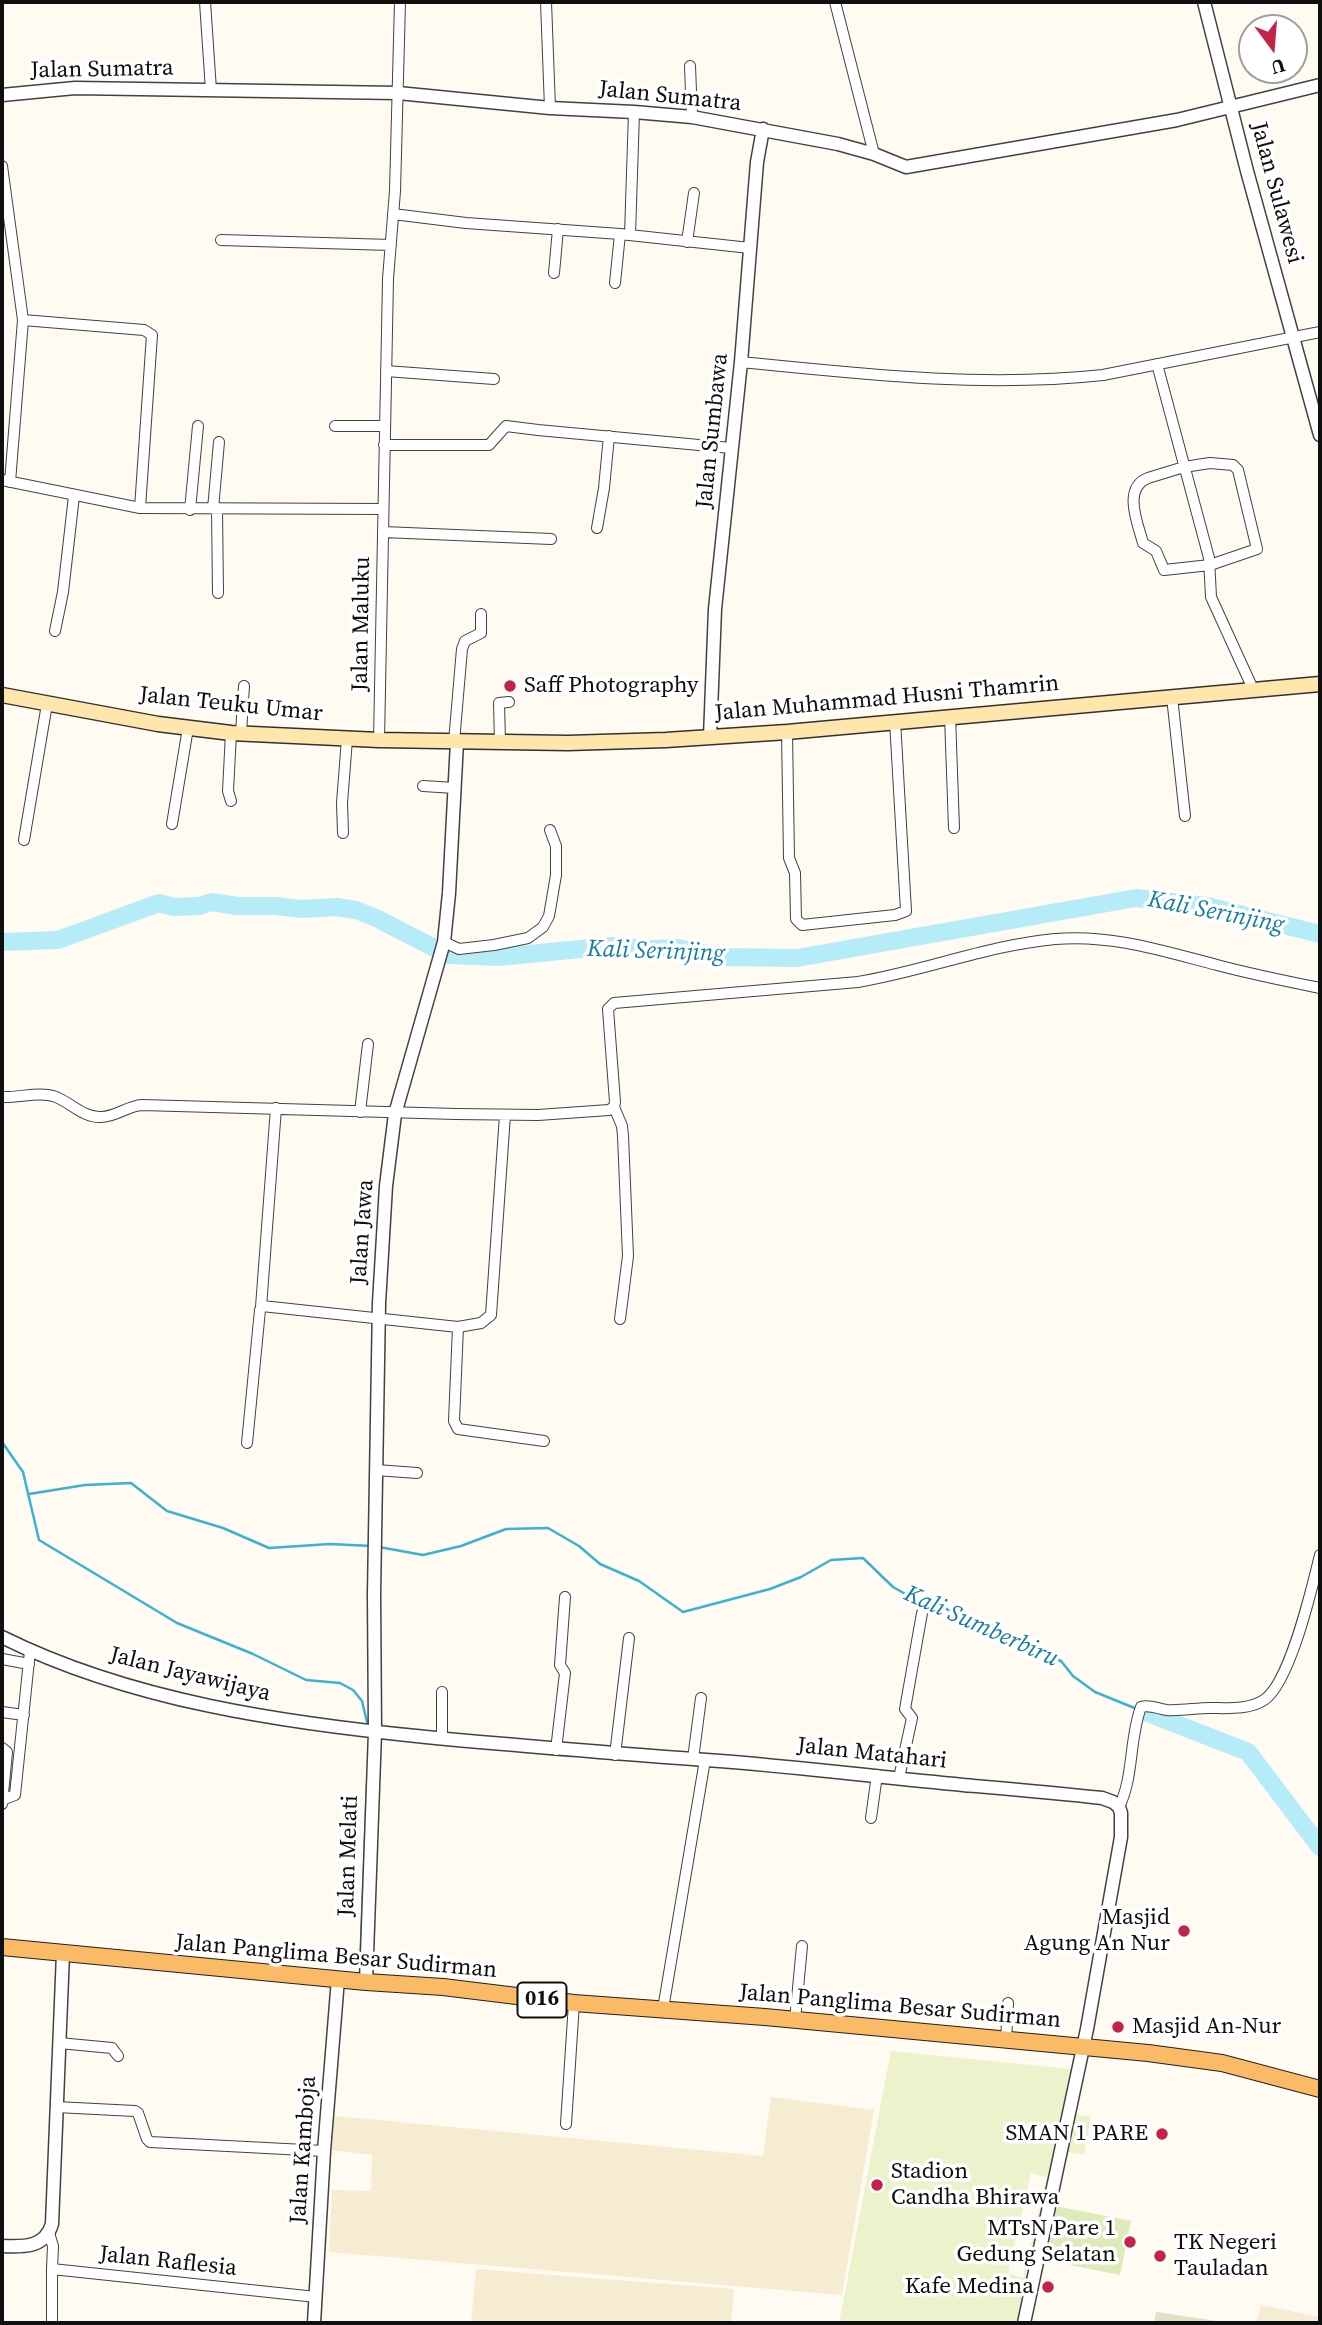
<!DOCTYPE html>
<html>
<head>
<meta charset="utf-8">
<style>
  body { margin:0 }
  #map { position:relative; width:1322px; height:2325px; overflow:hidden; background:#fffaf2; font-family:"Source Serif 4",serif }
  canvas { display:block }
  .frame { position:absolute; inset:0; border:4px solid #0f0f0f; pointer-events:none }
  .north { position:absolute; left:1238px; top:14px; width:70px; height:70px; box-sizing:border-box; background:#fff; border:2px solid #9f9f9f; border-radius:50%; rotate:164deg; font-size:19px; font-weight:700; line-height:28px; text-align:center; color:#0f0f0f }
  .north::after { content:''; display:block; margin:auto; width:24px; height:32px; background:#c42349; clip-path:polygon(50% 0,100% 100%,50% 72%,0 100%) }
</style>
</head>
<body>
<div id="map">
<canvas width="1322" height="2325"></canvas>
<div class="frame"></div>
<div class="north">U</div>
</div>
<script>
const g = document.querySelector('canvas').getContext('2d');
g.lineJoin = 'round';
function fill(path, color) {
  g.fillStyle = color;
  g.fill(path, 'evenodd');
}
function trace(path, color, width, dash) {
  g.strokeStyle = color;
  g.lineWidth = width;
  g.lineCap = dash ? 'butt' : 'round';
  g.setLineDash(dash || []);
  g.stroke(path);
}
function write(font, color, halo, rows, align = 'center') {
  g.font = font + ' "Source Serif 4",serif';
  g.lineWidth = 7;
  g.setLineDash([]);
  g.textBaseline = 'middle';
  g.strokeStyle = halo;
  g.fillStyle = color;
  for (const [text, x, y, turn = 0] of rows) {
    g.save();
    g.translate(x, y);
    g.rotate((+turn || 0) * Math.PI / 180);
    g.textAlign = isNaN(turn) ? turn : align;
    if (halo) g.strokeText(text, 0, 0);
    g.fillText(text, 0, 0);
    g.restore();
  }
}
fill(new Path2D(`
  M 771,2097 L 874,2110 L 842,2295 L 329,2252 L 332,2190 L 371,2191 L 372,2155 L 331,2150 L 334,2116 L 763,2156 Z
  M 476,2269 L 734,2289 L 731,2323 L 471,2323 Z
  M 1261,2305 L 1320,2317 L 1320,2323 L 1256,2323 Z`), '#f6ecd1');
fill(new Path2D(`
  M 1056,2206 L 1131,2221 L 1120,2275 L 1045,2260 Z`), '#ddebba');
fill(new Path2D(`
  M 1156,2312 L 1224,2322 L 1224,2323 L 1154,2323 Z`), '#dee2c1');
fill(new Path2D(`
  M 891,2051 L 1071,2069 L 1020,2323 L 839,2323 ZM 1031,2173 L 1047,2177 L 1023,2278 L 1008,2273 Z
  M 1074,2114 L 1091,2117 L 1084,2155 L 1067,2152 Z`), '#ecf2cc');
trace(new Path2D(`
  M 2,1442 L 23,1472 L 39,1540 L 177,1623 L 253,1654 L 306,1680 L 340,1683 L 353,1690 L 362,1701 L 368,1726
  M 29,1494 L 85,1485 L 131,1483 L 167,1511 L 223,1528 L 269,1548 L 330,1544 L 372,1546
  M 379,1547 L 423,1555 L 461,1546 L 506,1529 L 548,1528 L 579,1546 L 600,1564 L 639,1581 L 683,1612 L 770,1589 L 801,1577 L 831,1560 L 863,1558 L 893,1587 L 923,1604 L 944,1607 L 962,1620 L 1061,1661 L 1073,1676 L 1095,1692 L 1137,1709
  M 360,1971 L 367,1785`), '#3ab2d1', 2.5);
trace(new Path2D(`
  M 2,942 L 58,940 L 159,903 L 174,907 L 199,906 L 212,902 L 237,906 L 275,906 L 301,909 L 337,907 L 356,910 L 376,918 L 448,955 L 499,957 L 611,946 L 648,949 L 678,948 L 724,957 L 797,958 L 1136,898 L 1207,906 L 1320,934
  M 1148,1713 L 1248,1752 L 1320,1847`), '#b5ecf8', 18);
const minor = new Path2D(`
  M 205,2 L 211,90
  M 546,2 L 550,108
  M 835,2 L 874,154
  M 690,66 L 692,117
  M 2,166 L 23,320 L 10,482
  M 393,214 L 466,223 L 620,234 L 750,248
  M 630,235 L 634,112
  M 221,240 L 391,245
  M 687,242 L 694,193
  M 554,273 L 558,229
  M 615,283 L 620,234
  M 23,320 L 144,330 L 152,335 L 140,508
  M 741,362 C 861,374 983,388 1103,375 L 1320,332
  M 1157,364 L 1209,558 L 1211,597 L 1253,689
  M 386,371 L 494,379
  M 335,426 L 385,426
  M 384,445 L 489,445 L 506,426 L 538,430 L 731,448
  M 1210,463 L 1233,465 L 1238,470 L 1257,549 L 1210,565 L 1164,570 L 1156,551 L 1143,543 C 1138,524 1122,488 1148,478 L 1184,467 Z
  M 2,480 L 140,508 L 383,509
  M 213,509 L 219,442
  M 217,509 L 218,593
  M 190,510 L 198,426
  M 597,528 L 604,488 L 609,436
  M 383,532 L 551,539
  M 55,631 L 63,592 L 74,496
  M 1172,697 L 1185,816
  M 950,716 L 954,828
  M 787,732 L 789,858 L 795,873 L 796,919 L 802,925 L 895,915 L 906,911 L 895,721
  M 241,733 L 244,686
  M 379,740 L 388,279 L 395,191 L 400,2
  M 454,742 L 462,649 L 465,641 L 481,633 L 481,614
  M 500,742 L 499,703 L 509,702
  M 423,786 L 455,788
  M 231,801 L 228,791 L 231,733
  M 172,824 L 188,728
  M 343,833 L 342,803 L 347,739
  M 24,840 L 47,704
  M 444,942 L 459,949 L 494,945 L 528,938 L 543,927 L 549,916 L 556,875 L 556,846 L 550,830
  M 2,1097 C 19,1098 40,1091 56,1097 C 71,1103 84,1118 101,1117 C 116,1117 127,1106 142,1105 L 456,1114 L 538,1115 L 609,1110 L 614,1107 L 615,1102 L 608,1009 L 614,1003 L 858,982 C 924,971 989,945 1055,939 C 1111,934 1163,951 1217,965 C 1251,974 1285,981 1320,988
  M 614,1107 L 622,1126 L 623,1136 L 628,1256 L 620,1319
  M 360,1112 L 368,1044
  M 261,1307 L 276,1108
  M 458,1327 L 454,1421 L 458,1429 L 544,1441
  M 247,1443 L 260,1310 L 262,1306 L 458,1327 L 481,1323 L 491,1315 L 505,1115
  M 376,1470 L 417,1473
  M 2,1659 L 29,1664
  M 2,1712 L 24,1715
  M 442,1739 L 442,1692
  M 2,1748 L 7,1752 L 2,1804
  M 556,1750 L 565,1673 L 560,1665 L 565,1597
  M 615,1755 L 629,1638
  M 693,1759 L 701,1698
  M 899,1778 L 912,1718 L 905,1709 L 922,1613
  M 2,1800 L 15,1795 L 30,1651
  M 1119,1807 C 1134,1777 1129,1739 1141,1707 C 1150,1704 1158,1709 1167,1710 C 1181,1711 1196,1708 1210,1708 C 1227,1708 1249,1710 1264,1700 C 1290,1683 1312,1588 1320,1555
  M 871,1818 L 877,1775
  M 663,2009 L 705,1760
  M 795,2020 L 802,1946
  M 1006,2040 L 1008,2003
  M 59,2043 L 112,2048 L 118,2056
  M 56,2107 L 135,2111 L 138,2113 L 147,2139 L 150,2142 L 324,2151
  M 566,2124 L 574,2003
  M 49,2233 L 53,2246 L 52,2269 L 316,2297
  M 52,2323 L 52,2269`);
const tertiary = new Path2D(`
  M 1204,2 L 1247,171 L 1320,435
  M 2,95 L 75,88 L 398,93 L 550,108 L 634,112 L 692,117 L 838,144 L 874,154 L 906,167 L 1177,120 L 1320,85
  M 710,737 L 715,609 L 741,362 L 757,162 L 763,129
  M 2,1637 C 131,1701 284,1723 426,1737 C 519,1746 612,1753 706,1760 C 792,1766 877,1777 963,1785 C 1009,1789 1056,1793 1102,1798 L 1113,1802 L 1119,1807 L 1121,1813 L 1121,1837 L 1087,2029 L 1024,2323
  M 366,1982 L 375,1732 L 374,1594 L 379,1303 L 386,1186 L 395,1114 L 444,942 L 449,893 L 457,742
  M 2,2246 C 23,2247 45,2248 52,2224 L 63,1953
  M 314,2323 L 324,2151 L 338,1979`);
const secondary = new Path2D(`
  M 2,695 L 158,724 L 231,733 L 379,740 L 568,743 L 666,740 L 787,732 L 1320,684`);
const primary = new Path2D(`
  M 2,1947 L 366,1982 L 443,1987 L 574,2003 L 765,2017 L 1148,2053 L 1222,2063 L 1320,2089`);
trace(minor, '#424242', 12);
trace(tertiary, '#424242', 15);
trace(secondary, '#313131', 17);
trace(primary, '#202020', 18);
trace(minor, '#fff', 10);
trace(tertiary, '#fff', 12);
trace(secondary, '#ffe6ad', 14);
trace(primary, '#fbba65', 16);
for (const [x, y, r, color] of [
  [510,686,7,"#c42349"],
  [1184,1931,7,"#c42349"],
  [1118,2027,7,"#c42349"],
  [1162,2134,7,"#c42349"],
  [877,2185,7,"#c42349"],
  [1130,2242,7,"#c42349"],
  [1160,2256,7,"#c42349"],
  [1048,2287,7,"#c42349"]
]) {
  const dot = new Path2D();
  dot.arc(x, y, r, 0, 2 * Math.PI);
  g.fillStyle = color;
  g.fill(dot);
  trace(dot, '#fff', 2.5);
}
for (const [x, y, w] of [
  [542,2000,49]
]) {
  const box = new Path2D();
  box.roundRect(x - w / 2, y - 17.5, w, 35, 5);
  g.fillStyle = '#fff';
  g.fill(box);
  trace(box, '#0f0f0f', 2);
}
write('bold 21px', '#0f0f0f', null, [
  ["016",542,2000]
]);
write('23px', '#0f0f0f', '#fff', [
  ["Jalan Sumatra",102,70,-1],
  ["Jalan Sumatra",670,97,6],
  ["Jalan Sulawesi",1276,193,75],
  ["Jalan Sumbawa",713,431,-84],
  ["Jalan Maluku",362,624,-89],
  ["Jalan Muhammad Husni Thamrin",887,699,-5],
  ["Jalan Teuku Umar",231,705,6],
  ["Jalan Jawa",363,1232,-86],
  ["Jalan Jayawijaya",190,1675,14],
  ["Jalan Matahari",872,1754,6],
  ["Jalan Melati",349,1856,-88],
  ["Jalan Panglima Besar Sudirman",336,1957,5],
  ["Jalan Panglima Besar Sudirman",900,2007,5],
  ["Jalan Kamboja",304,2150,-86],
  ["Jalan Raflesia",168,2262,6]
]);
write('23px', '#0f0f0f', '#fff', [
  ["Saff Photography",524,686],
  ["Masjid",1170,1918,"right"],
  ["Agung An Nur",1170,1944,"right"],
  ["Masjid An-Nur",1132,2027],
  ["SMAN 1 PARE",1148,2134,"right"],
  ["Stadion",891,2172],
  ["Candha Bhirawa",891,2198],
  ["MTsN Pare 1",1116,2229,"right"],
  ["Gedung Selatan",1116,2255,"right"],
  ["TK Negeri",1174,2243],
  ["Tauladan",1174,2269],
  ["Kafe Medina",1034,2287,"right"]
], 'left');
write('italic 24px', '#147c9f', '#fff', [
  ["Kali Serinjing",1216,913,11],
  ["Kali Serinjing",656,952,2],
  ["Kali Sumberbiru",981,1627,24]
]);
</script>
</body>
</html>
